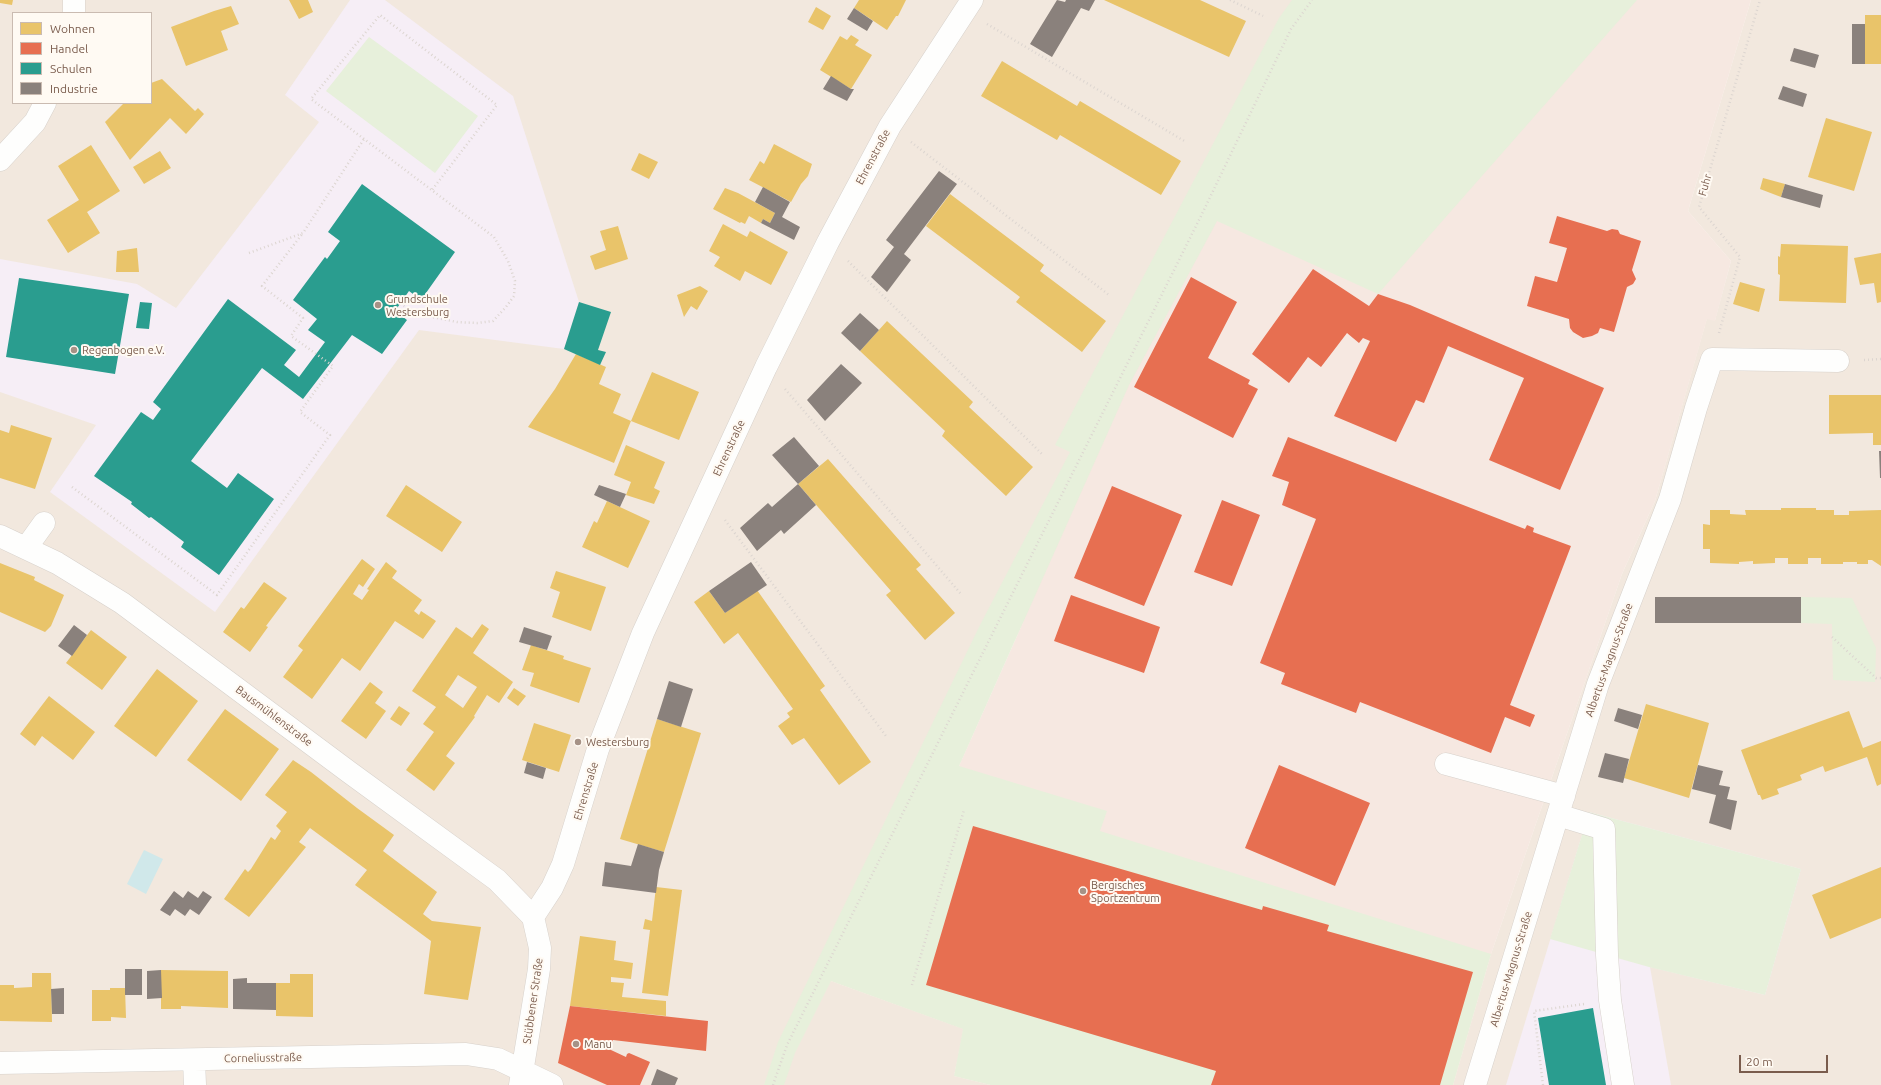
<!DOCTYPE html>
<html>
<head>
<meta charset="utf-8">
<style>
  body { margin:0 }
  #map { position:relative; width:1881px; height:1085px; overflow:hidden; background:#f9f5f0; font-family:Ubuntu,sans-serif }
  canvas { display:block }
  .legend { position:absolute; left:12px; top:12px; width:140px; height:92px; box-sizing:border-box; background:#fffaf3; border:1px solid #cabbb1; margin:0; padding:5px 7px; list-style:none; font-size:12px; color:#7a5c4d }
  .legend li { display:flex; align-items:center; gap:8px; height:20px }
  .legend b { width:20px; border:1px solid #cabbb1 }
  .scale { position:absolute; left:1739px; top:1055px; width:89px; height:18px; box-sizing:border-box; border:2px solid #7a5c4d; border-top:0; padding-left:5px; font-size:12px; line-height:14px; white-space:nowrap; color:#7a5c4d; -webkit-text-stroke:3px #fffaf3; paint-order:stroke }
</style>
</head>
<body>
<div id="map">
<canvas width="1881" height="1085"></canvas>
<ul class="legend">
<li><b style="height:11px;background:#e9c46a"></b>Wohnen</li>
<li><b style="height:11px;background:#e76f51"></b>Handel</li>
<li><b style="height:11px;background:#2a9d8f"></b>Schulen</li>
<li><b style="height:11px;background:#8a817c"></b>Industrie</li>
</ul>
<div class="scale">20 m</div>
</div>
<script>
const g = document.querySelector('canvas').getContext('2d');
g.lineJoin = 'round';
function fill(path, color) {
  g.fillStyle = color;
  g.fill(path, 'evenodd');
}
function trace(path, color, width, dash) {
  g.strokeStyle = color;
  g.lineWidth = width;
  g.lineCap = dash ? 'butt' : 'round';
  g.setLineDash(dash || []);
  g.stroke(path);
}
function write(font, color, halo, rows, align = 'center') {
  g.font = font + ' Ubuntu,sans-serif';
  g.lineWidth = 4;
  g.setLineDash([]);
  g.textBaseline = 'middle';
  g.strokeStyle = halo;
  g.fillStyle = color;
  for (const [text, x, y, turn = 0] of rows) {
    g.save();
    g.translate(x, y);
    g.rotate((+turn || 0) * Math.PI / 180);
    g.textAlign = isNaN(turn) ? turn : align;
    if (halo) g.strokeText(text, 0, 0);
    g.fillText(text, 0, 0);
    g.restore();
  }
}
fill(new Path2D(`
  M 0,0 L 1343,0 L 1015,639 L 959,766 L 831,981 L 964,1029 L 954,1076 L 991,1085 L 0,1085 ZM 13,13 L 151,13 L 151,103 L 13,103 Z
  M 1751,0 L 1881,0 L 1881,1085 L 1453,1085 L 1491,954 L 1622,574 L 1655,501 L 1707,318 L 1715,320 L 1731,261 L 1688,211 Z`), '#f2e8de');
fill(new Path2D(`
  M 1343,0 L 1751,0 L 1688,211 L 1731,261 L 1715,321 L 1707,319 L 1655,501 L 1622,574 L 1491,954 L 1453,1085 L 991,1085 L 954,1076 L 963,1029 L 831,981 L 959,766 L 1129,385 L 1217,221 Z`), '#f6e8e1');
fill(new Path2D(`
  M 350,0 L 385,0 L 513,96 L 579,302 L 564,349 L 419,330 L 215,612 L 50,492 L 96,425 L 0,392 L 0,259 L 137,284 L 176,308 L 319,122 L 285,95 Z
  M 1589,812 L 1801,869 L 1765,995 L 1650,967 L 1671,1085 L 1506,1085 Z`), '#f6eef6');
fill(new Path2D(`
  M 1292,0 L 1637,0 L 1378,294 L 1217,221 L 1129,385 L 959,766 L 1107,811 L 1100,831 L 1491,954 L 1453,1085 L 991,1085 L 954,1076 L 963,1029 L 831,981 L 795,1053 L 784,1085 L 764,1085 L 778,1042 L 979,627 L 1070,452 L 1055,445 L 1279,18 Z
  M 369,37 L 478,116 L 435,173 L 326,91 Z
  M 1801,597 L 1852,598 L 1876,648 L 1875,682 L 1833,680 L 1832,624 L 1801,623 Z
  M 1589,812 L 1801,869 L 1765,995 L 1649,967 L 1550,939 Z`), '#e7f0db');
fill(new Path2D(`
  M 144,850 L 163,859 L 146,894 L 127,884 Z`), '#d0e8ea');
fill(new Path2D(`
  M 0,0 L 13,0 L 12,5 L 0,3 Z
  M 289,0 L 308,0 L 313,12 L 299,19 Z
  M 859,0 L 906,0 L 898,16 L 896,16 L 887,30 L 854,8 Z
  M 1104,0 L 1200,0 L 1246,21 L 1229,57 Z
  M 231,6 L 239,24 L 221,31 L 228,50 L 186,66 L 171,27 L 214,11 Z
  M 816,7 L 831,16 L 823,30 L 808,22 Z
  M 1865,15 L 1881,15 L 1881,64 L 1865,64 Z
  M 851,35 L 859,40 L 855,45 L 872,55 L 851,89 L 820,70 L 840,36 L 847,40 Z
  M 1002,61 L 1077,106 L 1080,101 L 1181,161 L 1161,195 L 1060,135 L 1057,140 L 981,96 Z
  M 162,79 L 195,111 L 198,108 L 204,114 L 186,134 L 170,118 L 130,160 L 105,122 L 124,103 L 151,103 L 151,83 Z
  M 1826,118 L 1872,132 L 1854,191 L 1808,177 Z
  M 774,144 L 812,164 L 808,176 L 801,184 L 791,202 L 749,180 L 760,161 L 764,164 Z
  M 91,145 L 120,191 L 87,212 L 100,233 L 68,253 L 47,220 L 79,200 L 58,166 Z
  M 160,151 L 171,168 L 144,184 L 133,167 Z
  M 639,153 L 658,162 L 649,179 L 631,170 Z
  M 1763,178 L 1785,184 L 1781,197 L 1760,189 Z
  M 725,188 L 738,193 L 775,213 L 770,223 L 763,219 L 761,223 L 749,216 L 745,224 L 741,222 L 740,223 L 713,209 Z
  M 950,194 L 1044,265 L 1040,271 L 1106,321 L 1082,352 L 1016,302 L 1020,297 L 926,226 Z
  M 723,224 L 747,237 L 750,231 L 788,252 L 771,285 L 745,271 L 740,281 L 714,266 L 720,257 L 709,251 Z
  M 618,226 L 628,259 L 595,270 L 590,256 L 606,250 L 600,231 Z
  M 1781,244 L 1848,246 L 1846,303 L 1779,301 L 1780,275 L 1778,274 L 1778,256 L 1780,257 Z
  M 137,248 L 139,272 L 116,272 L 117,251 Z
  M 1881,253 L 1881,302 L 1877,303 L 1874,283 L 1860,285 L 1854,258 Z
  M 1740,282 L 1765,289 L 1759,312 L 1733,304 Z
  M 700,286 L 708,291 L 697,310 L 691,306 L 684,317 L 677,295 Z
  M 887,321 L 973,402 L 969,407 L 1033,467 L 1006,496 L 942,436 L 945,431 L 860,351 Z
  M 576,354 L 606,367 L 599,384 L 621,394 L 613,413 L 631,421 L 614,463 L 528,427 L 555,389 Z
  M 652,372 L 699,392 L 679,440 L 631,421 Z
  M 1829,395 L 1881,395 L 1881,445 L 1873,445 L 1873,433 L 1829,434 Z
  M 11,425 L 52,438 L 35,489 L 0,478 L 0,430 L 9,433 Z
  M 626,445 L 665,462 L 654,488 L 660,491 L 654,504 L 626,495 L 631,482 L 614,475 Z
  M 828,459 L 921,565 L 916,569 L 955,613 L 925,640 L 886,595 L 891,591 L 798,484 Z
  M 406,485 L 462,522 L 442,552 L 386,516 Z
  M 607,501 L 650,521 L 628,568 L 582,547 L 594,521 L 597,523 Z
  M 1781,508 L 1816,508 L 1816,510 L 1834,510 L 1834,515 L 1849,515 L 1849,511 L 1881,510 L 1881,566 L 1872,560 L 1868,560 L 1868,564 L 1857,564 L 1857,562 L 1843,562 L 1843,564 L 1821,564 L 1821,558 L 1808,558 L 1808,564 L 1788,564 L 1788,558 L 1775,558 L 1775,563 L 1753,564 L 1753,561 L 1739,562 L 1739,564 L 1710,563 L 1710,549 L 1703,549 L 1703,524 L 1710,525 L 1710,510 L 1730,510 L 1730,514 L 1746,515 L 1745,510 L 1781,510 Z
  M 362,559 L 375,569 L 363,587 L 359,584 L 353,594 L 362,600 L 369,590 L 367,589 L 386,562 L 397,571 L 392,578 L 422,600 L 414,611 L 419,615 L 421,611 L 436,621 L 423,639 L 395,621 L 360,671 L 342,658 L 312,699 L 283,677 L 303,650 L 298,646 Z
  M 0,563 L 35,577 L 34,580 L 64,595 L 51,626 L 45,632 L 0,612 Z
  M 556,571 L 606,587 L 591,631 L 552,617 L 560,592 L 550,588 Z
  M 264,582 L 287,598 L 266,626 L 268,627 L 250,652 L 223,632 L 241,607 L 244,609 Z
  M 757,590 L 825,686 L 820,690 L 871,762 L 839,785 L 804,738 L 792,745 L 778,726 L 790,717 L 787,713 L 793,709 L 738,633 L 724,644 L 694,602 L 709,591 L 725,613 Z
  M 482,624 L 489,629 L 473,653 L 513,682 L 499,703 L 487,695 L 474,716 L 475,717 L 446,756 L 455,763 L 434,791 L 406,770 L 434,732 L 423,724 L 436,707 L 412,691 L 456,627 L 472,638 ZM 458,675 L 477,687 L 463,708 L 445,695 Z
  M 91,630 L 127,657 L 102,690 L 66,663 Z
  M 531,645 L 564,656 L 563,659 L 591,668 L 579,703 L 530,686 L 534,673 L 522,670 Z
  M 157,669 L 198,701 L 156,757 L 114,726 Z
  M 370,682 L 383,692 L 375,703 L 386,711 L 366,739 L 341,721 Z
  M 514,688 L 526,696 L 518,706 L 507,698 Z
  M 49,696 L 95,732 L 73,760 L 42,736 L 35,746 L 20,734 Z
  M 1646,704 L 1709,723 L 1689,798 L 1624,778 Z
  M 399,706 L 410,713 L 401,726 L 390,719 Z
  M 225,709 L 279,749 L 241,801 L 187,760 Z
  M 1849,711 L 1863,748 L 1881,741 L 1881,784 L 1877,786 L 1867,757 L 1825,772 L 1823,766 L 1800,775 L 1802,780 L 1777,789 L 1779,794 L 1762,800 L 1760,795 L 1758,795 L 1741,750 Z
  M 657,719 L 701,733 L 664,852 L 620,839 Z
  M 534,723 L 571,735 L 559,772 L 522,760 Z
  M 293,760 L 311,772 L 357,808 L 348,820 L 357,808 L 394,835 L 383,851 L 437,892 L 423,914 L 432,921 L 481,927 L 468,1000 L 424,994 L 431,941 L 355,885 L 367,870 L 310,828 L 299,842 L 306,847 L 249,917 L 224,899 L 245,869 L 248,872 L 251,869 L 271,837 L 275,840 L 281,831 L 276,826 L 287,812 L 265,795 Z
  M 1881,867 L 1881,918 L 1830,939 L 1812,895 Z
  M 656,887 L 682,890 L 668,996 L 642,993 L 650,930 L 643,929 L 645,919 L 652,921 Z
  M 580,936 L 616,941 L 614,960 L 633,963 L 631,979 L 611,977 L 611,982 L 624,983 L 622,997 L 666,1001 L 666,1016 L 570,1006 Z
  M 161,970 L 228,971 L 228,1008 L 181,1006 L 181,1009 L 161,1009 Z
  M 32,973 L 51,973 L 52,1022 L 0,1021 L 0,985 L 14,985 L 14,988 L 32,987 Z
  M 290,974 L 313,974 L 313,1017 L 276,1016 L 276,983 L 290,983 Z
  M 110,988 L 125,988 L 126,1018 L 111,1017 L 111,1021 L 92,1021 L 92,990 L 110,990 Z`), '#e9c46a');
fill(new Path2D(`
  M 1557,216 L 1607,231 L 1612,229 L 1618,230 L 1620,234 L 1641,241 L 1632,270 L 1636,279 L 1633,284 L 1627,287 L 1614,332 L 1600,328 L 1598,333 L 1592,336 L 1583,338 L 1573,332 L 1570,328 L 1569,319 L 1527,306 L 1535,276 L 1557,282 L 1567,248 L 1549,243 Z
  M 1313,269 L 1369,306 L 1378,294 L 1410,305 L 1604,388 L 1560,490 L 1489,460 L 1524,378 L 1448,346 L 1424,403 L 1416,400 L 1396,442 L 1334,416 L 1370,341 L 1363,338 L 1359,343 L 1347,333 L 1321,367 L 1308,357 L 1289,383 L 1252,354 Z
  M 1191,277 L 1237,302 L 1208,358 L 1250,380 L 1248,384 L 1258,389 L 1233,438 L 1134,387 Z
  M 1288,437 L 1525,529 L 1527,525 L 1534,528 L 1533,532 L 1571,546 L 1510,705 L 1535,715 L 1530,727 L 1505,717 L 1491,753 L 1360,702 L 1356,713 L 1281,684 L 1285,673 L 1260,663 L 1316,519 L 1282,505 L 1289,482 L 1272,476 Z
  M 1112,486 L 1182,515 L 1144,606 L 1074,578 Z
  M 1222,500 L 1260,515 L 1232,586 L 1194,572 Z
  M 1071,595 L 1160,627 L 1144,673 L 1054,641 Z
  M 1279,765 L 1370,803 L 1335,886 L 1245,848 Z
  M 973,826 L 1262,910 L 1263,906 L 1329,925 L 1327,931 L 1473,972 L 1440,1085 L 1211,1085 L 1216,1071 L 926,985 Z
  M 570,1006 L 708,1021 L 706,1051 L 613,1040 L 611,1050 L 626,1057 L 627,1054 L 629,1053 L 650,1062 L 640,1085 L 607,1085 L 558,1063 Z`), '#e76f51');
fill(new Path2D(`
  M 362,184 L 455,252 L 421,300 L 409,291 L 395,311 L 407,320 L 382,354 L 352,335 L 303,399 L 262,368 L 191,461 L 227,488 L 238,473 L 274,499 L 219,575 L 181,547 L 184,542 L 151,517 L 149,518 L 131,504 L 132,502 L 94,476 L 141,412 L 153,420 L 161,409 L 153,402 L 228,299 L 296,350 L 284,365 L 299,377 L 325,342 L 308,330 L 317,319 L 293,300 L 325,257 L 327,259 L 340,241 L 328,232 Z
  M 19,278 L 129,294 L 115,374 L 6,357 Z
  M 140,302 L 152,303 L 149,329 L 136,328 Z
  M 579,302 L 611,312 L 598,350 L 606,352 L 600,365 L 564,349 Z
  M 1593,1008 L 1606,1085 L 1549,1085 L 1538,1018 Z`), '#2a9d8f');
fill(new Path2D(`
  M 1057,0 L 1065,2 L 1066,0 L 1095,0 L 1089,11 L 1081,8 L 1052,57 L 1030,44 Z
  M 854,8 L 873,21 L 867,31 L 847,19 Z
  M 1852,24 L 1865,24 L 1865,64 L 1852,64 Z
  M 1794,48 L 1819,55 L 1815,68 L 1790,61 Z
  M 831,76 L 851,89 L 854,89 L 847,101 L 823,89 Z
  M 1783,86 L 1807,94 L 1803,107 L 1778,99 Z
  M 939,171 L 957,184 L 904,254 L 911,260 L 887,292 L 871,277 L 894,247 L 886,240 Z
  M 1785,184 L 1823,195 L 1820,208 L 1781,197 Z
  M 763,187 L 790,202 L 782,217 L 800,227 L 794,240 L 761,223 L 763,219 L 770,223 L 775,213 L 755,202 Z
  M 860,313 L 879,330 L 860,351 L 841,333 Z
  M 841,364 L 862,383 L 825,421 L 807,400 Z
  M 794,437 L 819,466 L 798,484 L 772,455 Z
  M 1879,451 L 1881,451 L 1881,478 L 1880,478 Z
  M 798,484 L 816,505 L 784,534 L 781,530 L 757,551 L 740,528 L 768,503 L 772,507 Z
  M 599,485 L 626,494 L 620,507 L 594,495 Z
  M 751,562 L 767,585 L 725,613 L 709,591 Z
  M 1655,597 L 1801,597 L 1801,623 L 1655,623 Z
  M 74,625 L 87,635 L 72,656 L 58,646 Z
  M 524,627 L 552,636 L 547,650 L 519,642 Z
  M 669,681 L 693,689 L 681,727 L 657,719 Z
  M 1618,708 L 1642,715 L 1638,729 L 1614,721 Z
  M 1605,753 L 1629,759 L 1623,783 L 1598,777 Z
  M 527,762 L 546,768 L 543,779 L 524,773 Z
  M 1698,765 L 1723,771 L 1719,785 L 1730,787 L 1727,799 L 1737,801 L 1731,830 L 1709,823 L 1716,795 L 1692,789 Z
  M 638,844 L 664,852 L 659,870 L 656,893 L 602,886 L 605,862 L 631,866 Z
  M 174,891 L 183,898 L 188,891 L 198,898 L 203,891 L 212,897 L 199,915 L 190,909 L 185,916 L 175,909 L 170,916 L 160,910 Z
  M 125,969 L 142,969 L 142,995 L 125,995 Z
  M 161,970 L 162,998 L 147,999 L 147,971 Z
  M 247,978 L 247,983 L 276,983 L 276,1010 L 233,1009 L 233,979 Z
  M 64,988 L 64,1014 L 52,1014 L 51,989 Z
  M 657,1069 L 678,1078 L 675,1085 L 651,1085 Z`), '#8a817c');
const minor = new Path2D(`
  M 74,13 L 74,0
  M 0,160 L 35,122 L 45,103
  M 0,536 L 57,563 L 122,603 L 349,772 L 497,880 L 533,917 L 540,948 L 539,969 L 520,1085
  M 26,548 L 44,523
  M 1446,764 L 1564,796
  M 1558,815 L 1604,829 L 1607,955 L 1610,1000 L 1623,1085
  M 533,917 L 552,888 L 563,864 L 598,749 L 643,633 L 766,367 L 828,242 L 890,126 L 972,0
  M 194,1060 L 195,1085
  M 0,1063 L 466,1054 L 498,1059 L 552,1085
  M 1475,1085 L 1598,684 L 1670,499 L 1696,408 L 1712,359 L 1838,361`);
trace(minor, '#d7d1cb', 23);
trace(new Path2D(`
  M 1230,0 L 1263,16
  M 987,24 L 1186,142
  M 911,142 L 1109,295
  M 249,253 L 303,233 L 364,139
  M 848,261 L 1043,455
  M 400,304 L 422,315 L 457,322 L 477,323 L 493,321 L 506,307 L 514,296 L 515,281 L 508,261 L 494,237 L 311,99 L 380,15 L 497,105 L 432,190
  M 1719,333 L 1740,257 L 1699,207 L 1760,0
  M 1864,360 L 1881,359
  M 785,389 L 961,594
  M 72,487 L 217,595 L 330,435 L 300,412 L 333,366 L 291,336 L 303,318 L 262,286 L 303,233
  M 725,520 L 886,736
  M 1832,637 L 1876,678 L 1881,678
  M 912,985 L 964,810
  M 773,1085 L 787,1045 L 1201,216 L 1291,29 L 1312,0
  M 1543,1085 L 1534,1011 L 1584,1004`), '#dcd5d0', 2.5, [1, 3]);
trace(minor, '#fefefd', 22);
for (const [x, y, r, color] of [
  [378,305,4,"#a69286"],
  [74,350,4,"#a69286"],
  [578,742,4,"#a69286"],
  [1083,891,4,"#a69286"],
  [576,1044,4,"#a69286"]
]) {
  const dot = new Path2D();
  dot.arc(x, y, r, 0, 2 * Math.PI);
  g.fillStyle = color;
  g.fill(dot);
  trace(dot, '#fffaf3', 1.5);
}
write('11px', '#7a5c4d', '#fffaf3', [
  ["Ehrenstraße",873,157,-62],
  ["Fuhr",1705,185,-74],
  ["Ehrenstraße",729,448,-65],
  ["Albertus-Magnus-Straße",1609,660,-70],
  ["Bausmühlenstraße",274,716,37],
  ["Ehrenstraße",586,791,-73],
  ["Albertus-Magnus-Straße",1511,969,-73],
  ["Stübbener Straße",533,1001,-82],
  ["Corneliusstraße",263,1058,-1]
]);
write('11px', '#7a5c4d', '#fffaf3', [
  ["Grundschule",386,299],
  ["Westersburg",386,312],
  ["Regenbogen e.V.",82,350],
  ["Westersburg",586,742],
  ["Bergisches",1091,885],
  ["Sportzentrum",1091,898],
  ["Manu",584,1044]
], 'left');
</script>
</body>
</html>
